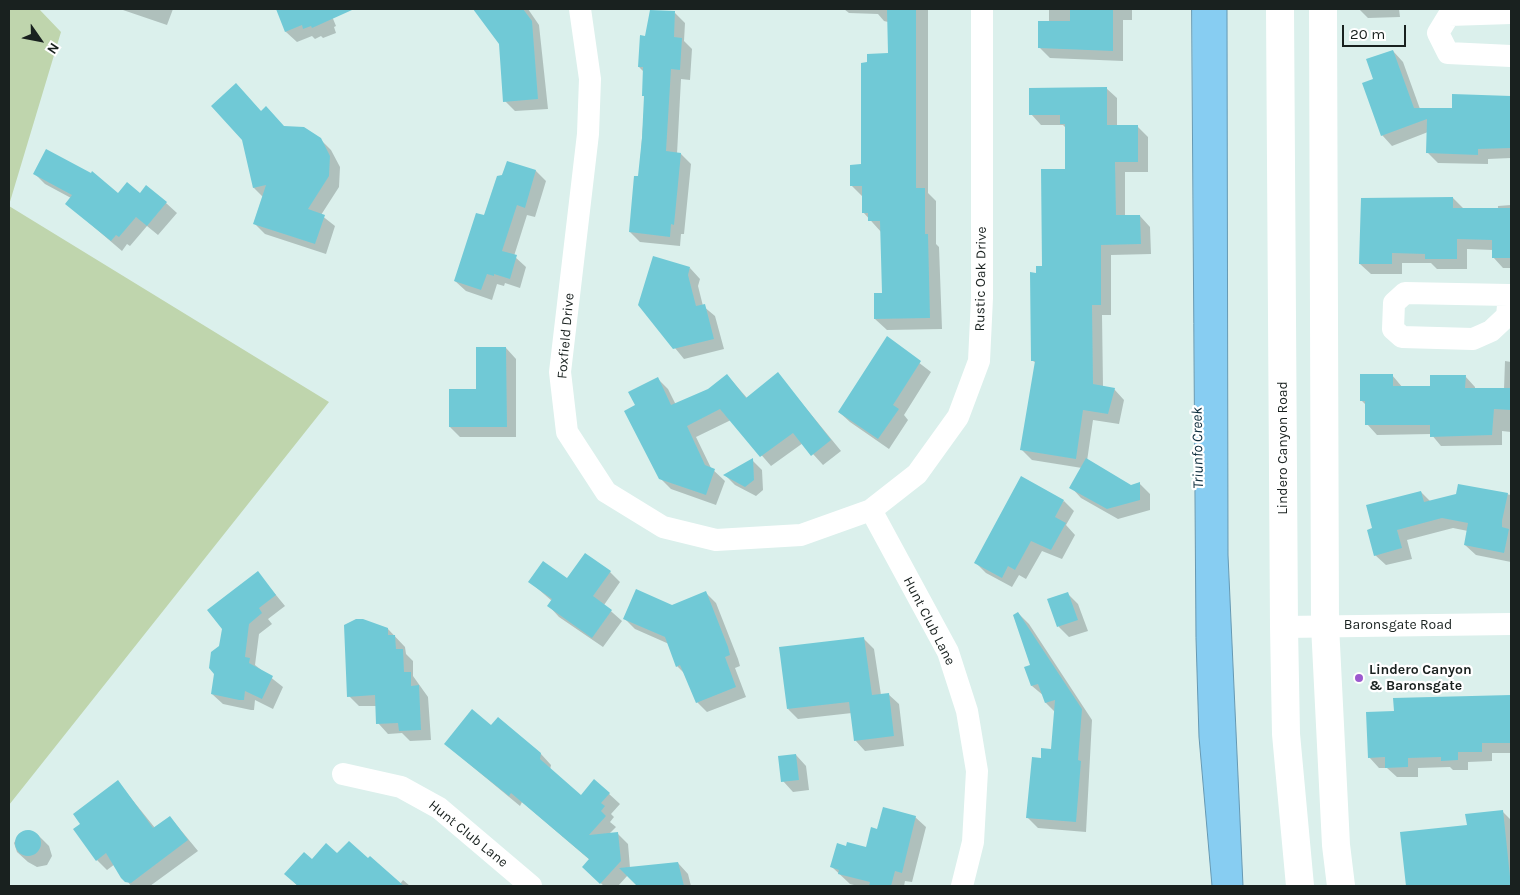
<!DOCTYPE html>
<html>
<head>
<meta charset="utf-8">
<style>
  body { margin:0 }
  #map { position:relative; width:1520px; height:895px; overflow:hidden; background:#dbf0ec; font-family:Karla,sans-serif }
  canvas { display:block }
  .frame { position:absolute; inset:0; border:10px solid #19211f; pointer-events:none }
  .north { position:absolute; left:15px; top:15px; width:50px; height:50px; -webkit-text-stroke:4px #fff; paint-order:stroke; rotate:123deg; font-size:14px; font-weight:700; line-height:20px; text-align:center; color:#19211f }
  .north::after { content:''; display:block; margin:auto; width:18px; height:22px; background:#19211f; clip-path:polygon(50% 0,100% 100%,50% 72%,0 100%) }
  .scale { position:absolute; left:1342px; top:25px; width:64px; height:22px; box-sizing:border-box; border:2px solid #19211f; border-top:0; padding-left:6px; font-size:15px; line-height:18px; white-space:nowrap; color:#19211f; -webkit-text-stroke:4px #fff; paint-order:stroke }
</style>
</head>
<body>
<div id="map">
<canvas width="1520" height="895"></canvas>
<div class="frame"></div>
<div class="north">N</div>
<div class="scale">20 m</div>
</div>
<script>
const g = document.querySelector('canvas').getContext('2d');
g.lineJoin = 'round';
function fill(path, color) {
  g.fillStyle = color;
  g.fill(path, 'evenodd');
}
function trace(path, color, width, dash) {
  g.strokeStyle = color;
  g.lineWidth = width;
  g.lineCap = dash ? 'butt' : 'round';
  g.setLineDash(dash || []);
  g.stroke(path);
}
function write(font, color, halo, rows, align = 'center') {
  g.font = font + ' Karla,sans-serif';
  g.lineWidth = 4.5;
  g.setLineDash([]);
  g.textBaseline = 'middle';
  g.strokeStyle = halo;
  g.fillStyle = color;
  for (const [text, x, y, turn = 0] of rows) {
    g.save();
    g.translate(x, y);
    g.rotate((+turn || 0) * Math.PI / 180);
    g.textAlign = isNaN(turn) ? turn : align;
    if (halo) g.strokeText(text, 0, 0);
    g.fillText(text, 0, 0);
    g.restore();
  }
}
fill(new Path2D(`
  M 9,9 L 39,9 L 61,32 L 9,205 Z
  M 9,206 L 329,402 L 9,805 Z`), '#bfd5ad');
const water = new Path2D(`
  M 1192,9 L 1227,9 L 1228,555 L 1243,886 L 1212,886 L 1199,737 L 1196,638 Z`);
fill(water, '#87cdf2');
trace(water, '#6699b3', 1);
fill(new Path2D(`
  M 120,9 L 173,9 L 167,25 Z
  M 277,9 L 329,9 L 336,26 L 334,27 L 336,33 L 323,38 L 321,36 L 315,39 L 312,36 L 297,42 L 286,32 Z
  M 474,9 L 528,9 L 539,25 L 548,109 L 515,111 L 505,101 L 500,43 Z
  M 844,9 L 928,9 L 928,193 L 936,201 L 936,244 L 939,247 L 942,329 L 887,330 L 875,319 L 883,295 L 882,233 L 863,212 L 863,197 L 851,185 L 863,166 L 889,55 L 888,22 L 884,21 L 878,14 L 849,13 Z
  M 1049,9 L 1132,9 L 1132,20 L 1123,20 L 1123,61 L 1050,58 L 1040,48 L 1049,22 Z
  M 1359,9 L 1399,9 L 1400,17 L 1368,18 Z
  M 675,13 L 685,23 L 684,41 L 692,49 L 690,80 L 681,79 L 677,154 L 681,154 L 691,164 L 684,234 L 681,234 L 680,246 L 640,242 L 630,232 L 639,178 L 645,98 L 643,95 L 644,72 L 639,67 L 646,37 Z
  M 1393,51 L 1403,62 L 1420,109 L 1453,110 L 1489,97 L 1511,97 L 1511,158 L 1488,159 L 1488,164 L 1438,163 L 1428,153 L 1428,132 L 1392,146 L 1382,135 L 1375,80 Z
  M 1106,88 L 1117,98 L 1117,127 L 1137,126 L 1148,137 L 1148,172 L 1125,172 L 1125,216 L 1140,216 L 1150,227 L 1151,254 L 1111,255 L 1111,315 L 1102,315 L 1103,387 L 1114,389 L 1124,400 L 1119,424 L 1093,420 L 1087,461 L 1131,486 L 1139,483 L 1150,494 L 1150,510 L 1118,519 L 1081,498 L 1071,487 L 1082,468 L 1032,460 L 1021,449 L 1036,363 L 1033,361 L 1037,274 L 1043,268 L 1066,170 L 1066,128 L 1063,125 L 1041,125 L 1031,114 Z
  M 261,112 L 285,127 L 320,139 L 331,150 L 340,167 L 339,187 L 321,215 L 335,226 L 326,254 L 265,234 L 254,223 L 263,197 L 254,188 Z
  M 508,162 L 536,171 L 546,181 L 535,217 L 527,215 L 514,256 L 526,267 L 520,288 L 505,283 L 504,286 L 497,284 L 492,300 L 466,291 L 455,281 Z
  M 35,174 L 118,195 L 140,195 L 166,203 L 177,213 L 158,235 L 147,226 L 130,246 L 127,244 L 122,251 L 67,204 L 71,198 L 45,184 Z
  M 1453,198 L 1464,209 L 1498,209 L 1498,206 L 1511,205 L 1511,268 L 1503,268 L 1493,257 L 1493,250 L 1467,249 L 1467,269 L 1437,269 L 1431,263 L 1402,263 L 1402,274 L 1371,274 L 1360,264 Z
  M 690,268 L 700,279 L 698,286 L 703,306 L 715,316 L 724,349 L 684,359 L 639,304 Z
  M 506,348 L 516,359 L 516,437 L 460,437 L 450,427 Z
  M 905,352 L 931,372 L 904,415 L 908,420 L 889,449 L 850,422 L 839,412 Z
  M 1505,361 L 1511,362 L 1511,432 L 1502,431 L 1502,445 L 1441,446 L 1431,434 L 1377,435 L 1367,424 L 1367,406 L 1361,400 L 1392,375 L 1403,388 L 1431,388 L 1465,376 L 1475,387 L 1475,390 L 1504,390 Z
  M 778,374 L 841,451 L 823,465 L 803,443 L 771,466 L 731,420 L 696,437 L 711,468 L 725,481 L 716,505 L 671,489 L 660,478 L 636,406 L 658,379 L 668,389 L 676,405 L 709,390 L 727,375 L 747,398 Z
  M 752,460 L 762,470 L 763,490 L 756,496 L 735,485 L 725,475 Z
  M 1459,485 L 1511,495 L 1511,562 L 1476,555 L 1465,545 L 1468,531 L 1453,528 L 1407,540 L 1412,559 L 1386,565 L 1375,555 L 1421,492 L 1431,502 L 1457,495 Z
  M 1064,501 L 1074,511 L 1066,525 L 1075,535 L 1062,559 L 1042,551 L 1026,579 L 1019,575 L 1012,587 L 986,573 L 975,562 Z
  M 610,572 L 620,582 L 604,605 L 622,621 L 603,647 L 559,617 L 549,606 L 552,601 L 530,582 L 567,580 Z
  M 258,573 L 285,606 L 268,619 L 272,624 L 259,634 L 255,665 L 283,687 L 273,709 L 255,700 L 254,710 L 251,710 L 223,704 L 212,694 L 220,647 Z
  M 706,593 L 716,603 L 738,659 L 740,666 L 735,668 L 746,697 L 707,712 L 697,702 L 685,674 L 677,666 L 669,644 L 635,629 L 625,619 L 672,606 Z
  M 1068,594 L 1078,604 L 1088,631 L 1069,637 L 1059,627 L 1049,600 Z
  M 1018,613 L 1029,624 L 1092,720 L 1086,832 L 1038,828 L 1027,817 L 1042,759 L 1052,750 L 1055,712 L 1046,703 L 1044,696 L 1032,686 L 1026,668 L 1032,666 Z
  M 388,629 L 405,647 L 406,654 L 413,661 L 413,676 L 428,697 L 431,740 L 410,741 L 402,733 L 388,734 L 378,723 L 377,706 L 359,706 L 349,696 Z
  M 863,638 L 874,649 L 881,695 L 888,694 L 899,704 L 904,746 L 865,751 L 855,740 L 852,713 L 798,719 L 788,709 Z
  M 1511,697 L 1511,753 L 1492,753 L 1492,761 L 1468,762 L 1468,770 L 1453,770 L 1450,767 L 1418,768 L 1418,777 L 1397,777 L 1387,768 L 1379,768 L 1369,757 L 1395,713 L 1395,699 Z
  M 492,727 L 541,754 L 551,765 L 550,770 L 581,797 L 595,781 L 620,804 L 611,814 L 614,817 L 610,822 L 616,827 L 609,834 L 618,834 L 628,844 L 630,868 L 678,863 L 688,874 L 691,886 L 639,886 L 628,875 L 618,886 L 604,886 L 594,877 L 590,860 L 522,802 L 520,806 L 445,744 Z
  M 796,755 L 806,766 L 809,790 L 793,792 L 783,781 Z
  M 118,782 L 155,828 L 170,817 L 198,851 L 150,886 L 131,886 L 115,864 L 107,870 L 97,860 L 82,824 Z
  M 1502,811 L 1511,820 L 1511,886 L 1407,886 L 1401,833 L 1468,826 Z
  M 915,817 L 926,827 L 912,882 L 905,881 L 904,886 L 858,886 L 850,884 L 832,867 L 847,847 L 867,849 L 878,831 Z
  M 29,830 L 38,835 L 49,846 L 52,856 L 47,865 L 37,867 L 28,862 L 17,852 L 14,843 L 19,834 Z
  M 337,854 L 368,860 L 400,884 L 403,880 L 410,886 L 298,886 L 286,874 L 312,861 Z`), '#0003');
fill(new Path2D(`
  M 276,9 L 352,9 L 352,10 L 312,28 L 311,26 L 303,29 L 302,25 L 285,32 Z
  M 473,9 L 523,9 L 532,21 L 538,99 L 503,102 L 499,44 Z
  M 887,9 L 916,9 L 916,188 L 925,188 L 925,234 L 928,234 L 930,318 L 874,319 L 874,293 L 882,293 L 880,221 L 868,221 L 868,213 L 862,213 L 862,186 L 850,186 L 850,165 L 861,164 L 861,63 L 867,62 L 867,54 L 888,53 Z
  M 1070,9 L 1113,9 L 1113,51 L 1038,48 L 1038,21 L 1070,21 Z
  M 650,10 L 675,11 L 674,37 L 682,38 L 680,70 L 671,69 L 666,151 L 681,153 L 674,225 L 671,224 L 670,237 L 629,232 L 634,176 L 638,176 L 642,138 L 644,96 L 642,96 L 643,67 L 638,67 L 640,35 L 645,36 Z
  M 1393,50 L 1414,108 L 1452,108 L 1452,94 L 1511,96 L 1511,148 L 1478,149 L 1478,155 L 1426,153 L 1427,119 L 1381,136 L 1362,83 L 1373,79 L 1366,59 Z
  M 236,83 L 261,111 L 266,106 L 284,126 L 304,127 L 321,138 L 330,156 L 329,176 L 308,209 L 325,215 L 315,244 L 253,224 L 266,185 L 253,188 L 242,140 L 211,106 Z
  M 1107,87 L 1107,125 L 1138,125 L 1138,162 L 1115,162 L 1116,215 L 1140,215 L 1141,244 L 1101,245 L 1101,305 L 1092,305 L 1093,384 L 1115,388 L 1108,414 L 1083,410 L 1076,459 L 1020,450 L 1035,361 L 1031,361 L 1030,272 L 1036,273 L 1036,266 L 1042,266 L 1041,169 L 1065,169 L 1065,124 L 1060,124 L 1060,115 L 1029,115 L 1029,88 Z
  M 46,149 L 91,173 L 92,171 L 118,193 L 127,182 L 140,193 L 146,185 L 167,202 L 147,226 L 136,217 L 119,237 L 116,235 L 111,241 L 65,204 L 72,195 L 33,174 Z
  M 507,161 L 536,170 L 525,208 L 517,205 L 502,251 L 517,255 L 510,279 L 494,274 L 494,276 L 487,274 L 481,290 L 454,281 L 476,213 L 484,215 L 497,176 L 502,175 Z
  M 1453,197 L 1453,208 L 1511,208 L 1511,258 L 1492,258 L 1492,240 L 1457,239 L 1457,259 L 1425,259 L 1425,254 L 1392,253 L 1392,264 L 1359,264 L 1361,198 Z
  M 653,256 L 690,267 L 688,275 L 696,306 L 705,304 L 714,339 L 673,349 L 638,305 Z
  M 887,336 L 921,361 L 893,405 L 899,409 L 878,439 L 838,412 Z
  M 476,347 L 506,347 L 507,427 L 449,427 L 449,389 L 476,389 Z
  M 778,372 L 831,440 L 811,456 L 793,433 L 760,457 L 720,409 L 687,426 L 705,465 L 715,469 L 706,495 L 659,479 L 624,411 L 635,405 L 628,392 L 658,377 L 671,405 L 708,389 L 727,374 L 746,398 Z
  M 1360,374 L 1393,374 L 1393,386 L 1430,386 L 1430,375 L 1466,375 L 1465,388 L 1511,388 L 1511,410 L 1494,409 L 1492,435 L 1430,437 L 1430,425 L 1365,425 L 1365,401 L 1360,401 Z
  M 753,458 L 754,480 L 745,487 L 723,475 Z
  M 1086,458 L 1131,485 L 1140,482 L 1140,500 L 1107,509 L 1069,488 Z
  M 1021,476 L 1064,500 L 1055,517 L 1066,523 L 1051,550 L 1031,541 L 1015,570 L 1008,566 L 1002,578 L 974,563 Z
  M 1458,484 L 1508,493 L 1502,521 L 1502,527 L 1509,529 L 1504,553 L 1464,545 L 1468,523 L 1442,518 L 1397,530 L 1402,548 L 1374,556 L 1367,530 L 1372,528 L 1366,505 L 1421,491 L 1424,502 L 1456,494 Z
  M 585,553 L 611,571 L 593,596 L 612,610 L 592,638 L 547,606 L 552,599 L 528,582 L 543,561 L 567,578 Z
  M 258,571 L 276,595 L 259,608 L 262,613 L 249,624 L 245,657 L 250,658 L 249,663 L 273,676 L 262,699 L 245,691 L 244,700 L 239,700 L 211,694 L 214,674 L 209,668 L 211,652 L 219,646 L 222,629 L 207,610 Z
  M 636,589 L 672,605 L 706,591 L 728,647 L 730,655 L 725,657 L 736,687 L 696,703 L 680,665 L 676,667 L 665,637 L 623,619 Z
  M 1068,592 L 1078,620 L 1057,627 L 1047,599 Z
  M 1018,612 L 1082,709 L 1078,760 L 1081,761 L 1076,822 L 1026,818 L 1032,757 L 1041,758 L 1041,748 L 1051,749 L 1055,700 L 1045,703 L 1038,684 L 1031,686 L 1024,667 L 1030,665 L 1013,615 Z
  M 356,619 L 363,619 L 388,628 L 388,635 L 395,635 L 396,649 L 403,649 L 404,672 L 411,672 L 411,686 L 419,685 L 421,730 L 399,731 L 398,723 L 376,724 L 375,695 L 347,697 L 344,625 Z
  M 864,637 L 872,695 L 889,693 L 894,736 L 854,741 L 849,702 L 787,709 L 779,647 Z
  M 1511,695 L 1511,743 L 1482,743 L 1482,752 L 1458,752 L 1458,760 L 1441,761 L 1441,757 L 1408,758 L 1408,767 L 1385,768 L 1385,757 L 1368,758 L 1366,712 L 1394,711 L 1393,698 Z
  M 472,709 L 491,725 L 498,717 L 541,753 L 540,759 L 581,795 L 594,779 L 610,793 L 601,803 L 605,806 L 601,811 L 606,816 L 589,835 L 618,832 L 621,861 L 600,884 L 582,867 L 589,859 L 511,793 L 509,796 L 444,744 Z
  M 796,754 L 799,780 L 781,782 L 778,756 Z
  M 118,780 L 153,828 L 170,816 L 188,840 L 131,883 L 125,882 L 121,878 L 106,853 L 96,861 L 73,829 L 80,824 L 73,814 Z
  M 883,807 L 916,816 L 902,873 L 895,871 L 891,886 L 869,886 L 870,882 L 838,874 L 839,870 L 830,867 L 837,843 L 846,846 L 847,842 L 866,847 L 871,827 L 877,829 Z
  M 1503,810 L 1511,886 L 1406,886 L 1400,832 L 1467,825 L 1465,814 Z
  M15 843a13 13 0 1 1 26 0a13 13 0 1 1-26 0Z
  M 349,841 L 368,858 L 370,856 L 404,886 L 298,886 L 284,874 L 304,852 L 312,859 L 326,843 L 337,853 Z
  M 678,862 L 684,886 L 637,886 L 619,868 Z`), '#70c9d6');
trace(new Path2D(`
  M 580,9 L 590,79 L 588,134 L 560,372 L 567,432 L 606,492 L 663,527 L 716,540 L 801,535 L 871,510 L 917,474 L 958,417 L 979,361 L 982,298 L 982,9
  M 1511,13 L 1449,15 L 1438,33 L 1448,53 L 1511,56
  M 1509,295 L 1507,316 L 1491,331 L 1473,339 L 1402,337 L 1393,329 L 1394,303 L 1405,293 L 1509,295 L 1511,295
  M 871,510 L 948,652 L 967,711 L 977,771 L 973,842 L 962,886
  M 1284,627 L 1511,624
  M 343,774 L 401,787 L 439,808 L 531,886`), '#fff', 22);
trace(new Path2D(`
  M 1280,9 L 1284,627 L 1286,734 L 1300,886
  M 1323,9 L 1325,625 L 1336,845 L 1341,886`), '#fff', 28);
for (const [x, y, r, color] of [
  [1359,678,5,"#9c59ce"]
]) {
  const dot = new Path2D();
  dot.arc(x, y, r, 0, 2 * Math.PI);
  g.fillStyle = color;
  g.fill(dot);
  trace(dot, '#fff', 2);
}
write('14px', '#19211f', '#fff', [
  ["Rustic Oak Drive",981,279,-89],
  ["Foxfield Drive",566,336,-85],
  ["Lindero Canyon Road",1283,448,-90],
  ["Hunt Club Lane",929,621,63],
  ["Baronsgate Road",1398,625],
  ["Hunt Club Lane",468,834,39]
]);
write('bold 14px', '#19211f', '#fff', [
  ["Lindero Canyon",1369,670],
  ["& Baronsgate",1369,686]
], 'left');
write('italic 15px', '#0d2d3d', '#fff', [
  ["Triunfo Creek",1198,448,-91]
]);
</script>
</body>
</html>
